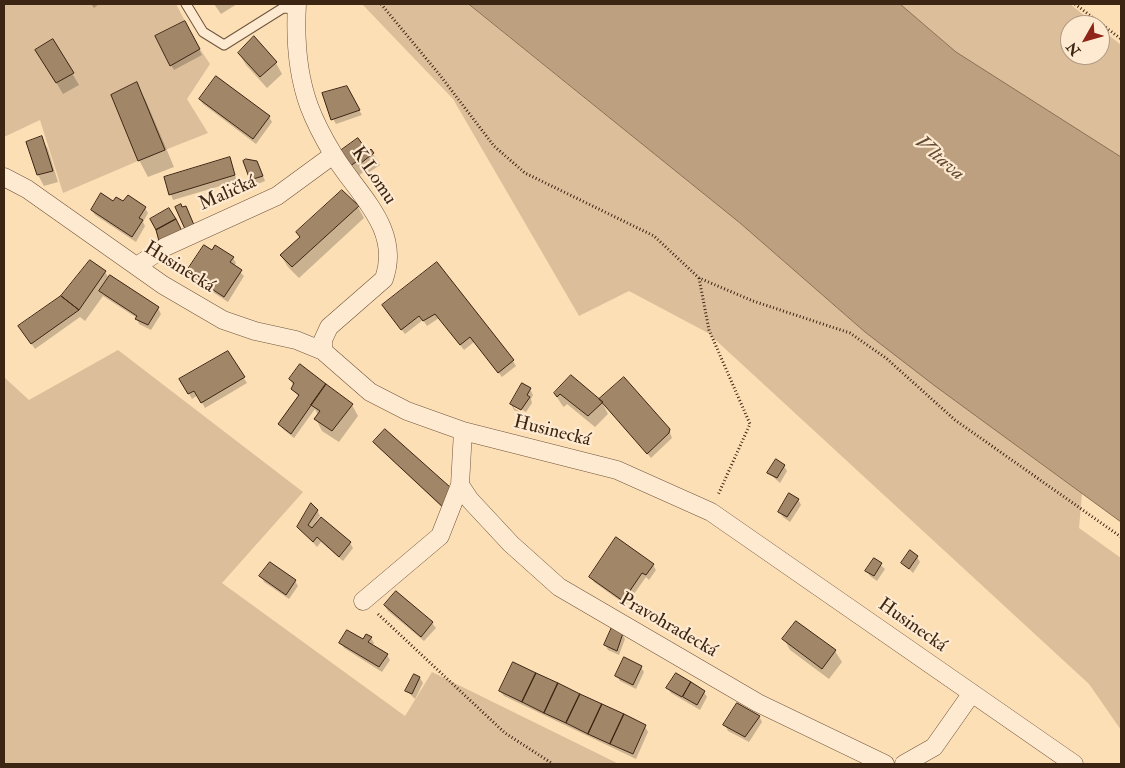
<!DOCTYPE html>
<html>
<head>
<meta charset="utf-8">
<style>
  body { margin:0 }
  #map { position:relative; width:1125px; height:768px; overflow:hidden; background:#fddfb6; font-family:"IM FELL Double Pica",serif }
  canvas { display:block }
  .frame { position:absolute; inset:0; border:5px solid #3d2514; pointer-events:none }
  .north { position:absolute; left:1060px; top:15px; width:50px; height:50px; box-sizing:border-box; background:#feead0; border:1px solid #b19b85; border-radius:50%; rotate:232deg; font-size:14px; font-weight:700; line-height:20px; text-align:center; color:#3d2514 }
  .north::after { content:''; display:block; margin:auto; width:18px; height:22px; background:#8f2418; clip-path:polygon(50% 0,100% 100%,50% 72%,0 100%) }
</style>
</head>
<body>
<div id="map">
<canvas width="1125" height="768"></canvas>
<div class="frame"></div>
<div class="north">N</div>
</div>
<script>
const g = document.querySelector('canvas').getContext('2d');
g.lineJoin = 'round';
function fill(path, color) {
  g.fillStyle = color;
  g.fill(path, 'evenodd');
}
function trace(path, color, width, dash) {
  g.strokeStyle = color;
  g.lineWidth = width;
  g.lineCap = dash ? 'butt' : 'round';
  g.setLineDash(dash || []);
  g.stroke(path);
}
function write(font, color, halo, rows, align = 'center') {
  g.font = font + ' "IM FELL Double Pica",serif';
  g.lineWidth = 4.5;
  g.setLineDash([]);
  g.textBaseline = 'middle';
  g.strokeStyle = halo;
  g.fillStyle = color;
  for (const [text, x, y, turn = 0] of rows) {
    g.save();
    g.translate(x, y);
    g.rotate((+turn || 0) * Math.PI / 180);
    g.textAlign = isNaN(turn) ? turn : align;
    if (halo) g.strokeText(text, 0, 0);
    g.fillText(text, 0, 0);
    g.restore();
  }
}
fill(new Path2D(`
  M 4,4 L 176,4 L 185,21 L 155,36 L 169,65 L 200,49 L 210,64 L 187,99 L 208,133 L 165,150 L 136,82 L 111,96 L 138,161 L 63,193 L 40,120 L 4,137 Z
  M 362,4 L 469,4 L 740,223 L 865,332 L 935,386 L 1082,494 L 1079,528 L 1121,558 L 1121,730 L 1089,684 L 708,333 L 629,291 L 579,316 L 453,99 Z
  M 900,4 L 1070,4 L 1096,25 L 1070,25 L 1070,55 L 1100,55 L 1100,28 L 1121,45 L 1121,157 L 956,52 Z
  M 118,350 L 303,492 L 222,583 L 405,716 L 432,672 L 619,764 L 4,764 L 4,377 L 29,400 Z`), '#dcbf9a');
const water = new Path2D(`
  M 469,4 L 900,4 L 956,52 L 1121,157 L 1121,522 L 935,386 L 865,332 L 740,223 Z`);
fill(water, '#bca07f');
trace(water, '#896f54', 1);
fill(new Path2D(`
  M 91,4 L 99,4 L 94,8 Z
  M 214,4 L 237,4 L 221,14 Z
  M 185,22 L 202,55 L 174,70 L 171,65 Z
  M 53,41 L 79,85 L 63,94 L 37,50 Z
  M 239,53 L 276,63 L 282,74 L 267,88 L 246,65 Z
  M 136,84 L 146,101 L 174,167 L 148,177 L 139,160 Z
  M 347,88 L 362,115 L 336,124 L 333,119 Z
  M 200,99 L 269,117 L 272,122 L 256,144 L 203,104 Z
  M 41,138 L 48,149 L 58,182 L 44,186 L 38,175 Z
  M 371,151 L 380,165 L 368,173 L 366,170 L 358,176 L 349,162 Z
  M 229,158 L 237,181 L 173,200 L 165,178 Z
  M 260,168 L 265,181 L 255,185 L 252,179 Z
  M 114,203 L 145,208 L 148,213 L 143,222 L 145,226 L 136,242 L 95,215 L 92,210 Z
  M 358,207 L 364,218 L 299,278 L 288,267 L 281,256 L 301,238 Z
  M 212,251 L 233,258 L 236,263 L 234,266 L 244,276 L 228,302 L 191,278 L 188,272 Z
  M 436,264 L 513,361 L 516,366 L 502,377 L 474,342 L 464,350 L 439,318 L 427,326 L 423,320 L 405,334 L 387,311 Z
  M 105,272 L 109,278 L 158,308 L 161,314 L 151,330 L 139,324 L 137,318 L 103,296 L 85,321 L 80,317 L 35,349 L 23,331 Z
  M 228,353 L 247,383 L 205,408 L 198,395 L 192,399 L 181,379 Z
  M 571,377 L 603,404 L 608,414 L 595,427 L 567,404 L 564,407 L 562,405 L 555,394 Z
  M 290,379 L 352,405 L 358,416 L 339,442 L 322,431 L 316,419 L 318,415 L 315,409 L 294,438 L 283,429 L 280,424 L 299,397 L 292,389 L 293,385 Z
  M 530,389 L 533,395 L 531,399 L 532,403 L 526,412 L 514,405 L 514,408 L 524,415 L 514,410 L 511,404 Z
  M 604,404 L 669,430 L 672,438 L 651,458 Z
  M 375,442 L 452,493 L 448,513 L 378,447 Z
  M 784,466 L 787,471 L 780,483 L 769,473 Z
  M 798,499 L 801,505 L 790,522 L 783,517 L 780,512 Z
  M 317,510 L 320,516 L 315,523 L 321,518 L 350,543 L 353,548 L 343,561 L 321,542 L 317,547 L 299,527 Z
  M 917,557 L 920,562 L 913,573 L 903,563 Z
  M 874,559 L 885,569 L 877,581 L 870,576 L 867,571 Z
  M 270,563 L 295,581 L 298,586 L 289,599 L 264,582 L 261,576 Z
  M 653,565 L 656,570 L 649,580 L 646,577 L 626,605 L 594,582 L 591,577 Z
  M 396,592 L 432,623 L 436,628 L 424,641 L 388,611 L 385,606 Z
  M 796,622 L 835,651 L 842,662 L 829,679 L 790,650 L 784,639 Z
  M 622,633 L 625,639 L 619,655 L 608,650 L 605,644 Z
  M 371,638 L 374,643 L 372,646 L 387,655 L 390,660 L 382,672 L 344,648 L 341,643 Z
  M 641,667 L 644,672 L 636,689 L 620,681 L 617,676 Z
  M 676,675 L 704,692 L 707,697 L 700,710 L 671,693 L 668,688 Z
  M 420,678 L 423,683 L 415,699 L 407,691 Z
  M 500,691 L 645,726 L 648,732 L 636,759 L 504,696 Z
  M 759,716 L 762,722 L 749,742 L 728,731 L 725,725 Z`), '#0003');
const building = new Path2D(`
  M 185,21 L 200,49 L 170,66 L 155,36 Z
  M 254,36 L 277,62 L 260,77 L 238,53 Z
  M 53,39 L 74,73 L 56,83 L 35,50 Z
  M 216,76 L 270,116 L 253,139 L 199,99 Z
  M 137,82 L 165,150 L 138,161 L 111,95 Z
  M 347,86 L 360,110 L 331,120 L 322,93 Z
  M 42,136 L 53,171 L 37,175 L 26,142 Z
  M 358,138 L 368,152 L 371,149 L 374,153 L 361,163 L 359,160 L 350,166 L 340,151 Z
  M 230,157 L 235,175 L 169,195 L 164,177 Z
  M 246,159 L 257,161 L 263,176 L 250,180 L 243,161 Z
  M 342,190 L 359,206 L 292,267 L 280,255 L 300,237 L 296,232 Z
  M 101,193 L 113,201 L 116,197 L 123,201 L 128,195 L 146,207 L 139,218 L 143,220 L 132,237 L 91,210 Z
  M 181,204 L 182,207 L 186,206 L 194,225 L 185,229 L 175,207 Z
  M 169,208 L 176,219 L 156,230 L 150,219 Z
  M 176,219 L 182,231 L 159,241 L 156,230 Z
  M 204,245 L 212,250 L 215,245 L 234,257 L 230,262 L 242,270 L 224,297 L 186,272 Z
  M 90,260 L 106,271 L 79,310 L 61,296 Z
  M 437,262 L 514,360 L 498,373 L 470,337 L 460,345 L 435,314 L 423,321 L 419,316 L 401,330 L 382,305 Z
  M 110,275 L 159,307 L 148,325 L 135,319 L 137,316 L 99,291 Z
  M 61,296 L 79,310 L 31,344 L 18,326 Z
  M 228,351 L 245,377 L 201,403 L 194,391 L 188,394 L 179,379 Z
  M 300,364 L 326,384 L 291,434 L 278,424 L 299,395 L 291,389 L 294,383 L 289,379 Z
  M 571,375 L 603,402 L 588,416 L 560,394 L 557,397 L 554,393 Z
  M 624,377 L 670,429 L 669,433 L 647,454 L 599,399 Z
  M 522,383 L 531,388 L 527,395 L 530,397 L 521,410 L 510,404 Z
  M 326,384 L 353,404 L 332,431 L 314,419 L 320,411 L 311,405 Z
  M 385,429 L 450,487 L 445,509 L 373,442 Z
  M 776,459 L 785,465 L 777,478 L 767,473 Z
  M 789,493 L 799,499 L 787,517 L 778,512 Z
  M 311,503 L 318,510 L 308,525 L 312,528 L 321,517 L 351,542 L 339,557 L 317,537 L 313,542 L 297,527 Z
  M 616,537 L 654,564 L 646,575 L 642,573 L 623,601 L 589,577 Z
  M 910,550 L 918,556 L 909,569 L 901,563 Z
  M 874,558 L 882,563 L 874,576 L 865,571 Z
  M 270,562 L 296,580 L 286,595 L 259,576 Z
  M 396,591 L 433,622 L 421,637 L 384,605 Z
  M 796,621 L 836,650 L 822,669 L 782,639 Z
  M 612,627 L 623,633 L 617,651 L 604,645 Z
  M 347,630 L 363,639 L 366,634 L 372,637 L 368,642 L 388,654 L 379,667 L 339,643 Z
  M 624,657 L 642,666 L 633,685 L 615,676 Z
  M 513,662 L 536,673 L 522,702 L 499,691 Z
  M 536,673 L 558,683 L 544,713 L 522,702 Z
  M 676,673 L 691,682 L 682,697 L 666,688 Z
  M 414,674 L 420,677 L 412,694 L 405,691 Z
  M 691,682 L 705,691 L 697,705 L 683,697 Z
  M 558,683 L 580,694 L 566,723 L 544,713 Z
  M 580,694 L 602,704 L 588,734 L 566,723 Z
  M 737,703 L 760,716 L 745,737 L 723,725 Z
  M 602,704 L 624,714 L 610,744 L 588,734 Z
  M 624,714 L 646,725 L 633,754 L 610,744 Z`);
fill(building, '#a18668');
trace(building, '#3d2514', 1);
const lane = new Path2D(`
  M 186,4 L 203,32 L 224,45 L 283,8 L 296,9`);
const street = new Path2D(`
  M 297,4 C 295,38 297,73 309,106 C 315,122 324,139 333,154 C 356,193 402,228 384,279 L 329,327 L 323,340 L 323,351
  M 4,177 L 27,189 L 163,285 L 223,320 L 255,331 L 296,340 L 323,351 L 370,392 L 407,411 L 463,431 L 617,470 L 711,512 L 1074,764
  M 137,266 L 165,247 L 277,196 L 333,155
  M 460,485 L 470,500 L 511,544 L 559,587 L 758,703 L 885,764
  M 363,601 L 440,536 L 460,485 L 463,431
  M 904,764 L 934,747 L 972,693`);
trace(lane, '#6d543c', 11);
trace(street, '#6d543c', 19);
trace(new Path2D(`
  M 381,4 L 439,74 L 494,146 L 525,173 L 654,236 L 699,278 L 753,301 L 850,333 L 886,358 L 955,420 L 1121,537
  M 1075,4 L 1121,39
  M 699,278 L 709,330 L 750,424 L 718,495
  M 378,614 L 505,733 L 553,764`), '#3d2514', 3, [1, 2.5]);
trace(lane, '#feead0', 9);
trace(street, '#feead0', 18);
write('19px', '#3d2514', '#feead0', [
  ["K Lomu",373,176,56],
  ["Maličká",228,194,-24],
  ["Husinecká",179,268,32],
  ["Husinecká",552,432,14],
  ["Pravohradecká",668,626,30],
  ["Husinecká",912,626,35]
]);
write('italic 20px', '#634a34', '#feead0', [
  ["Vltava",939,159,40]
]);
</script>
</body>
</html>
